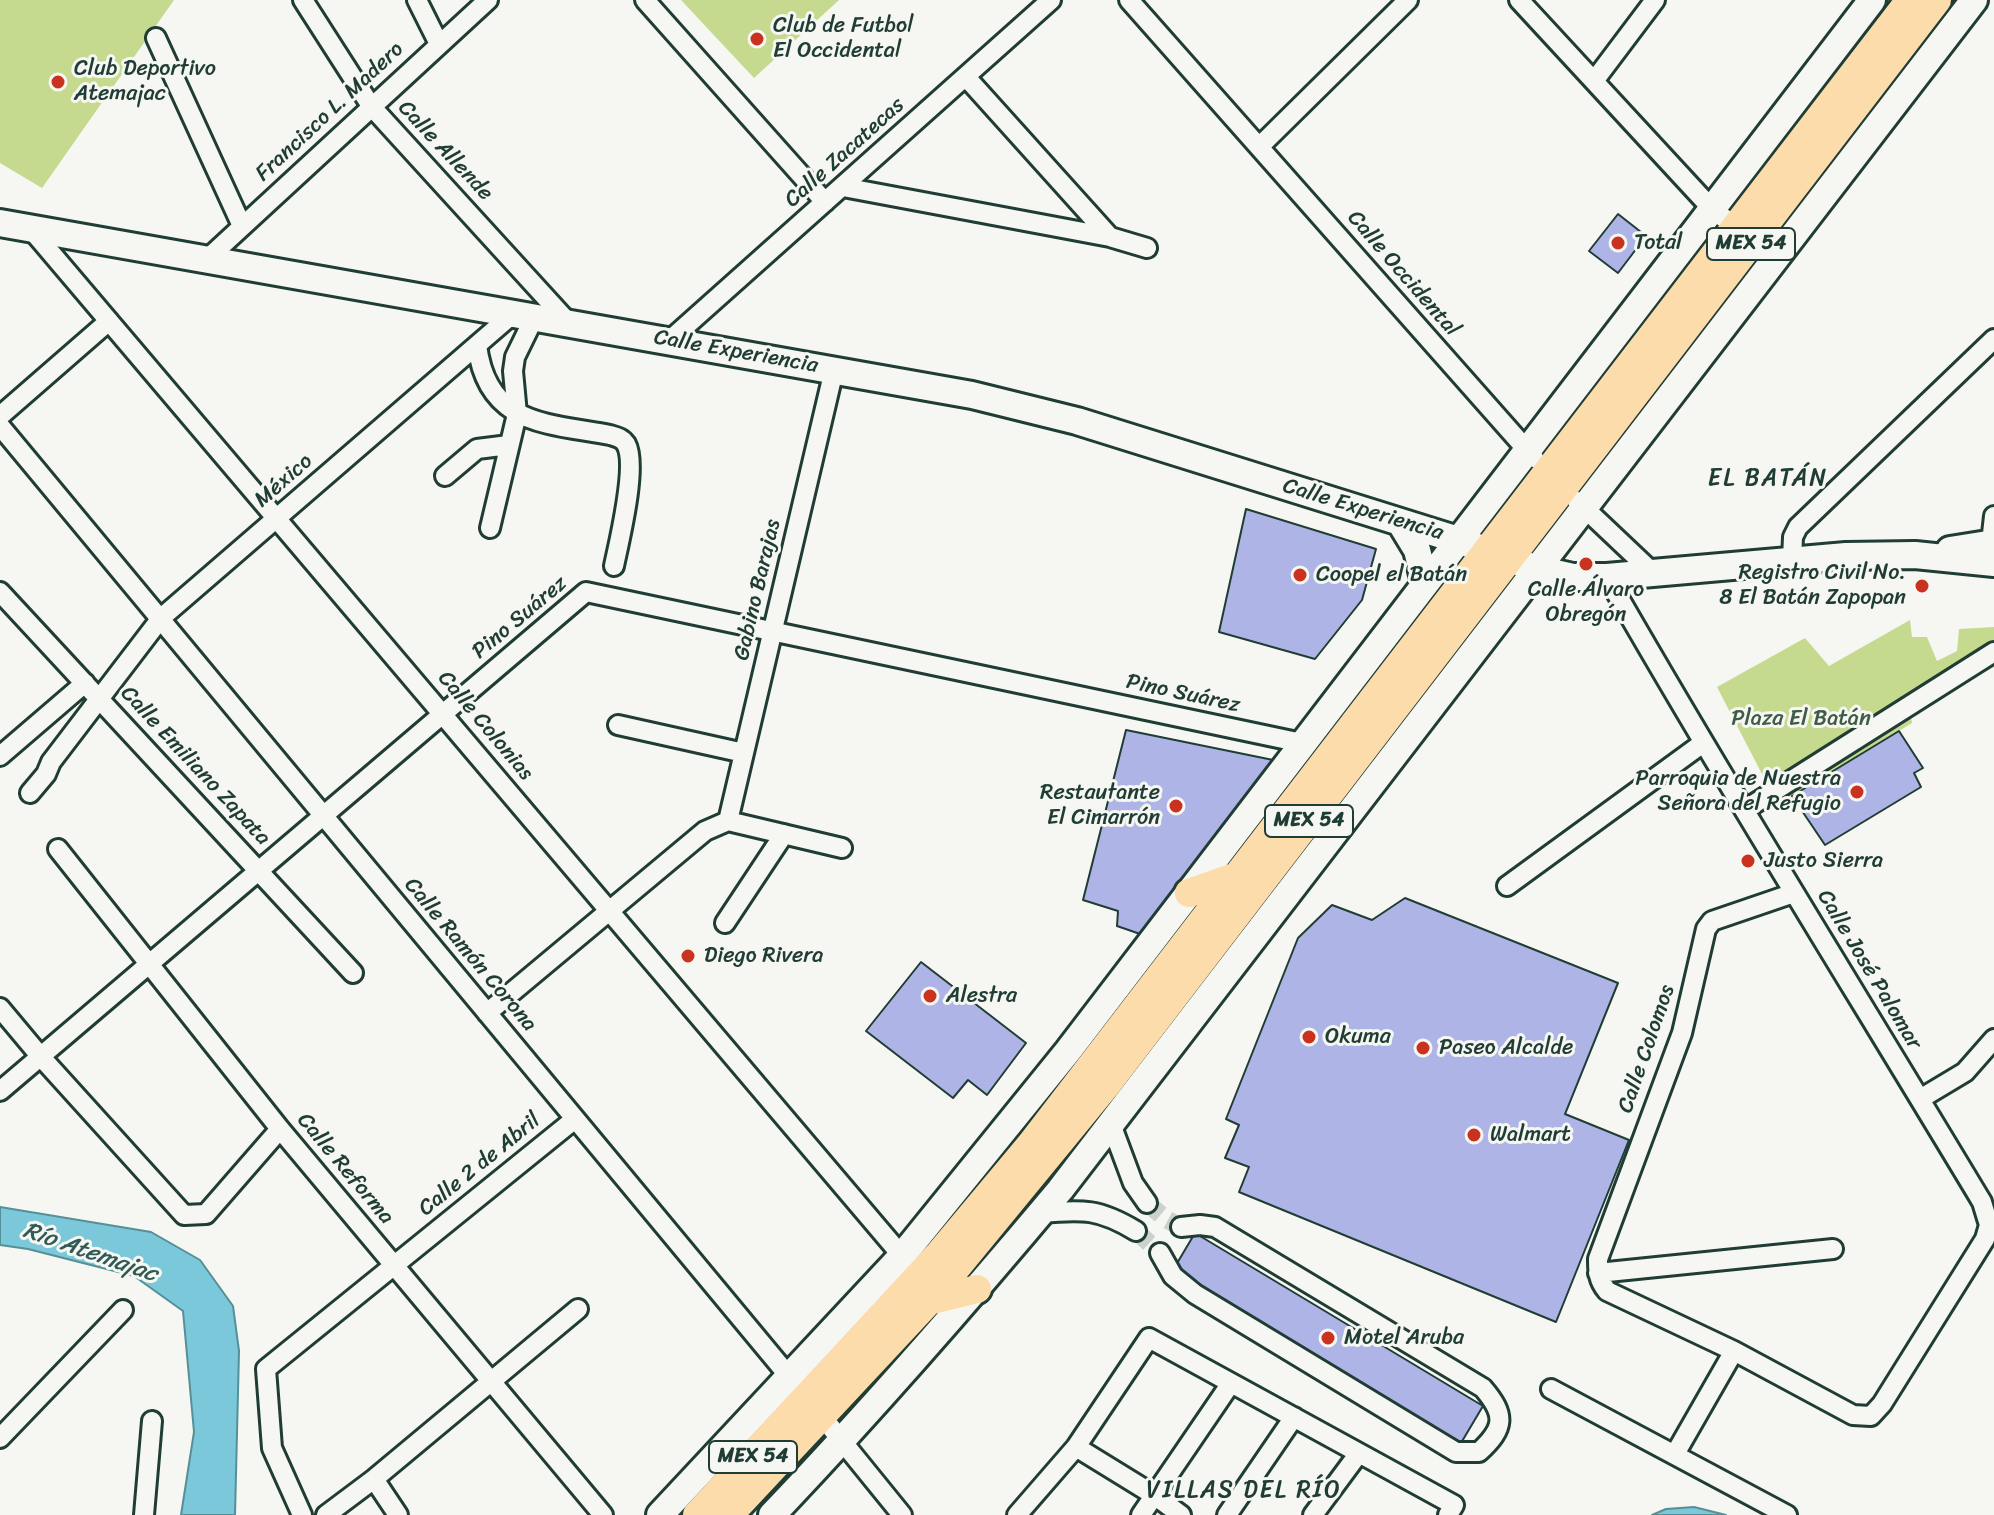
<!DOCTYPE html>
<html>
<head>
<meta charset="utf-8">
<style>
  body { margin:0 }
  canvas { display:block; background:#f6f6f2 }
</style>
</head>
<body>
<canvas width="1994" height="1515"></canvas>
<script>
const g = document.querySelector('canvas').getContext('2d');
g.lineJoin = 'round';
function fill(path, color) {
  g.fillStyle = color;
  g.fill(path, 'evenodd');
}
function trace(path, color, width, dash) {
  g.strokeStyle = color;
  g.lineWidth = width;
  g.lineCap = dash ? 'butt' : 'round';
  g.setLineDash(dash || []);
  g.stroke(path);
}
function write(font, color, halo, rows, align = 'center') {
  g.font = font + ' Sriracha,sans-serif';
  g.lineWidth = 6;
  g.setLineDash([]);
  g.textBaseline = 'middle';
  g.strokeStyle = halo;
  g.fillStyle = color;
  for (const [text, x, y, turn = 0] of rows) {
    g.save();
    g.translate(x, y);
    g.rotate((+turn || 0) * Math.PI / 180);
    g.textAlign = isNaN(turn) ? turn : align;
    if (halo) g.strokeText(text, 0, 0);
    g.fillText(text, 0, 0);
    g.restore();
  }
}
fill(new Path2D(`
  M 0,0 L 174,0 L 42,188 L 0,163 Z
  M 681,0 L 839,0 L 754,78 Z
  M 1910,620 L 1912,637 L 1927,637 L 1937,661 L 1957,651 L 1959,629 L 1994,627 L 1994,667 L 1910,713 L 1912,723 L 1778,805 L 1717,687 L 1805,638 L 1829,666 Z`), '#c5da8f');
const water = new Path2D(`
  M 0,1207 L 151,1232 L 200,1260 L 233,1306 L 239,1351 L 235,1515 L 181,1515 L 194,1432 L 183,1311 L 134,1276 L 28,1249 L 0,1245 Z
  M 1694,1507 L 1726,1515 L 1652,1515 L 1666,1509 Z`);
fill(water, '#7ac8d9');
trace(water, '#569097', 2);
const building = new Path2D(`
  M 1618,214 L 1646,236 L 1618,273 L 1589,251 Z
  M 1246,509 L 1376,549 L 1362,600 L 1315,659 L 1219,632 Z
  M 1126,730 L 1278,761 L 1146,936 L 1117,926 L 1118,911 L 1083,900 Z
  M 1899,731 L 1923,768 L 1914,773 L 1921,787 L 1825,845 L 1792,796 Z
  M 1405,898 L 1618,983 L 1565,1114 L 1629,1140 L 1556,1322 L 1239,1192 L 1249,1167 L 1225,1158 L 1239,1125 L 1226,1119 L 1298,938 L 1332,905 L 1372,920 Z
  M 921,962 L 1026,1043 L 987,1095 L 968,1080 L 953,1098 L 866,1031 Z
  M 1195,1233 L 1483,1406 L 1461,1443 L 1173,1270 Z`);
fill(building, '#aeb4e5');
trace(building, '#1f3d34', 2);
trace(new Path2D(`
  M 1147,1203 L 1166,1219 L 1181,1227
  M 1136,1231 L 1160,1253`), '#cbd1cc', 18, [18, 9]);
const street = new Path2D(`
  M 303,0 L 371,106 L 568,322
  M 417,0 L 439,44
  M 645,0 L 825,202
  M 1129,0 L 1534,458
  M 1519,0 L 1712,209 L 1776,257
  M 156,38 L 242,226
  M 966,77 L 1110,237
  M 1594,81 L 1655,0
  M 1259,147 L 1408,0
  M 843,187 L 1110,237 L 1147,248
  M 30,228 L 902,1256
  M 206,260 L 488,0
  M 670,340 L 1051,0
  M 477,345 C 487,425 545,423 610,435 C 617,437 622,438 626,444 C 638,465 619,542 614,566
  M 0,416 L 109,321
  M 0,426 L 797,1386
  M 445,476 L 477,449 L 509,445
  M 1577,501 L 1651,571
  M 490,528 L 517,414 L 513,371 L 515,357 L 535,316
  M 1990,552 L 1994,516
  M 1792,560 L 1793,537 L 1798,527 L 1994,339
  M 1607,577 C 1728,788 1857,994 1982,1202 L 1989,1225 L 1985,1239 L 1882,1404 L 1871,1416 L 1853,1415 L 1734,1351 L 1607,1291 C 1598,1280 1598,1272 1598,1259 L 1682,1033 L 1706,929 L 1712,921 L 1794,893
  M 0,592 L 353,973
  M 618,725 L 744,753
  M 0,756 L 85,683
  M 30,793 L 46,774 L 51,762 L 161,618 L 514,313
  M 1746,809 L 1994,652
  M 728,821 L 834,370
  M 58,849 L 280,1129 L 603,1515
  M 1507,886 L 1703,743
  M 725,923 L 784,834
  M 0,1008 L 41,1057 L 184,1215 L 206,1214 L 280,1129
  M 487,1013 L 705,831 L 728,821 L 842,848
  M 0,1091 L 586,592 L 1302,743
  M 1920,1099 L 1965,1072 L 1994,1039
  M 1111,1124 L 1133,1183 L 1147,1203
  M 1041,1213 C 1083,1209 1100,1209 1136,1231
  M 1160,1253 L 1173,1276 L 1195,1294 L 1456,1452 L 1479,1452 C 1505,1428 1506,1415 1483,1388 L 1215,1227 L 1200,1225 L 1181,1227
  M 1598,1273 L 1833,1249
  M 1551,1389 L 1787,1515
  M 816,1409 L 902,1515
  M 0,1438 L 123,1310
  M 1076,1447 L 1154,1495 L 1181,1515
  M 1675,1454 L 1734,1351
  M 374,1479 L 398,1515
  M 144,1515 L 152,1421
  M 302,1515 L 272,1448 L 266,1369 L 575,1119
  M 326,1515 L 374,1479 L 578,1309
  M 1017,1515 L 1076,1447 L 1149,1338 L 1454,1505 L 1448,1515
  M 1141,1515 L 1231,1383
  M 1227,1515 L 1294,1417
  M 1313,1515 L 1359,1453`);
const secondary = new Path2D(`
  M 0,223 L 972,395 L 1077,421 L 1458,540 L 1537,569 L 1573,577 L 1607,577 L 1846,556 L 1915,555 L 1994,563
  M 1400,522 L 1417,550 L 1425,583
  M 1950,550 L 1994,543
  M 660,1515 L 902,1256 L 1068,1051 L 1872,0
  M 772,1515 C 872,1410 967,1301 1060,1190 L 1974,0`);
const primary = new Path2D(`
  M 1189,893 L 1240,875
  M 929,1301 L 977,1289
  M 697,1515 L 939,1254 L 1031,1144 L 1910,0
  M 729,1515 L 929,1301 L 1108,1083 L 1937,0`);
trace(street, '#1f3d34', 24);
trace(secondary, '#1f3d34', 32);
trace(primary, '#1f3d34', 34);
trace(street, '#f6f6f2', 18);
trace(secondary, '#f6f6f2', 26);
trace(primary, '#fddcac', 28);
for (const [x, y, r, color] of [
  [757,39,8,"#c8321e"],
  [58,82,8,"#c8321e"],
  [1618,243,8,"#c8321e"],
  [1586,564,8,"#c8321e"],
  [1300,575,8,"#c8321e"],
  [1922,586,8,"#c8321e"],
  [1857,792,8,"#c8321e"],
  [1176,806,8,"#c8321e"],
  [1748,861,8,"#c8321e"],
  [688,956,8,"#c8321e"],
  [930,996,8,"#c8321e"],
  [1309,1037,8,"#c8321e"],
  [1423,1048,8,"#c8321e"],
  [1474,1135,8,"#c8321e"],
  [1328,1338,8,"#c8321e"]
]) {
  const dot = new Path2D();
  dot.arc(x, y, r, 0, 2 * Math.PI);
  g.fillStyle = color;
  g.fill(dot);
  trace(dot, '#f6f6f2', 3);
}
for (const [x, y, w] of [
  [1751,244,88],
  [1309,821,88],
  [753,1457,88]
]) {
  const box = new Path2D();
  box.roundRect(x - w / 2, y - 16, w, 32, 6);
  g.fillStyle = '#f6f6f2';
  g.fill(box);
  trace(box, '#1f3d34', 2);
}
write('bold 20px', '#1f3d34', null, [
  ["MEX 54",1751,244],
  ["MEX 54",1309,821],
  ["MEX 54",753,1457]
]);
write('22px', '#1f3d34', '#f6f6f2', [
  ["Club de Futbol",773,26],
  ["El Occidental",773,51],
  ["Club Deportivo",74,69],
  ["Atemajac",74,94],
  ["Total",1634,243],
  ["Registro Civil No.",1906,573,"right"],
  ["8 El Batán Zapopan",1906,598,"right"],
  ["Coopel el Batán",1316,575],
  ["Calle Álvaro",1586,590,"center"],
  ["Obregón",1586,615,"center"],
  ["Parroquia de Nuestra",1841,779,"right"],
  ["Señora del Refugio",1841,804,"right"],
  ["Restautante",1160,793,"right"],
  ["El Cimarrón",1160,818,"right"],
  ["Justo Sierra",1764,861],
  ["Diego Rivera",704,956],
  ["Alestra",946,996],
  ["Okuma",1325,1037],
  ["Paseo Alcalde",1439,1048],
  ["Walmart",1490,1135],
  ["Motel Aruba",1344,1338]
], 'left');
write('22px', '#1f3d34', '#f6f6f2', [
  ["Francisco L. Madero",330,112,-43],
  ["Calle Allende",445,151,47],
  ["Calle Zacatecas",845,153,-42],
  ["Calle Occidental",1403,274,49],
  ["Calle Experiencia",736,352,10],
  ["México",284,481,-41],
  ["Calle Experiencia",1363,510,17],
  ["Gabino Barajas",758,590,-77],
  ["Pino Suárez",520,618,-40],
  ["Pino Suárez",1183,694,12],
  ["Calle Colonias",485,726,50],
  ["Calle Emiliano Zapata",195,766,47],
  ["Calle Ramón Corona",470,955,50],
  ["Calle José Palomar",1869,970,59],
  ["Calle Colomos",1647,1049,-71],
  ["Calle 2 de Abril",480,1165,-39],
  ["Calle Reforma",345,1169,50]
]);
write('22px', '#405c46', '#f6f6f2', [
  ["Plaza El Batán",1801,719]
]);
g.letterSpacing = '2px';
write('24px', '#1f3d34', '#f6f6f2', [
  ["EL BATÁN",1768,479],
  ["VILLAS DEL RÍO",1244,1491]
]);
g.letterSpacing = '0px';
write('italic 24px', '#315955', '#f6f6f2', [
  ["Río Atemajac",90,1253,19]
]);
</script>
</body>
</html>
